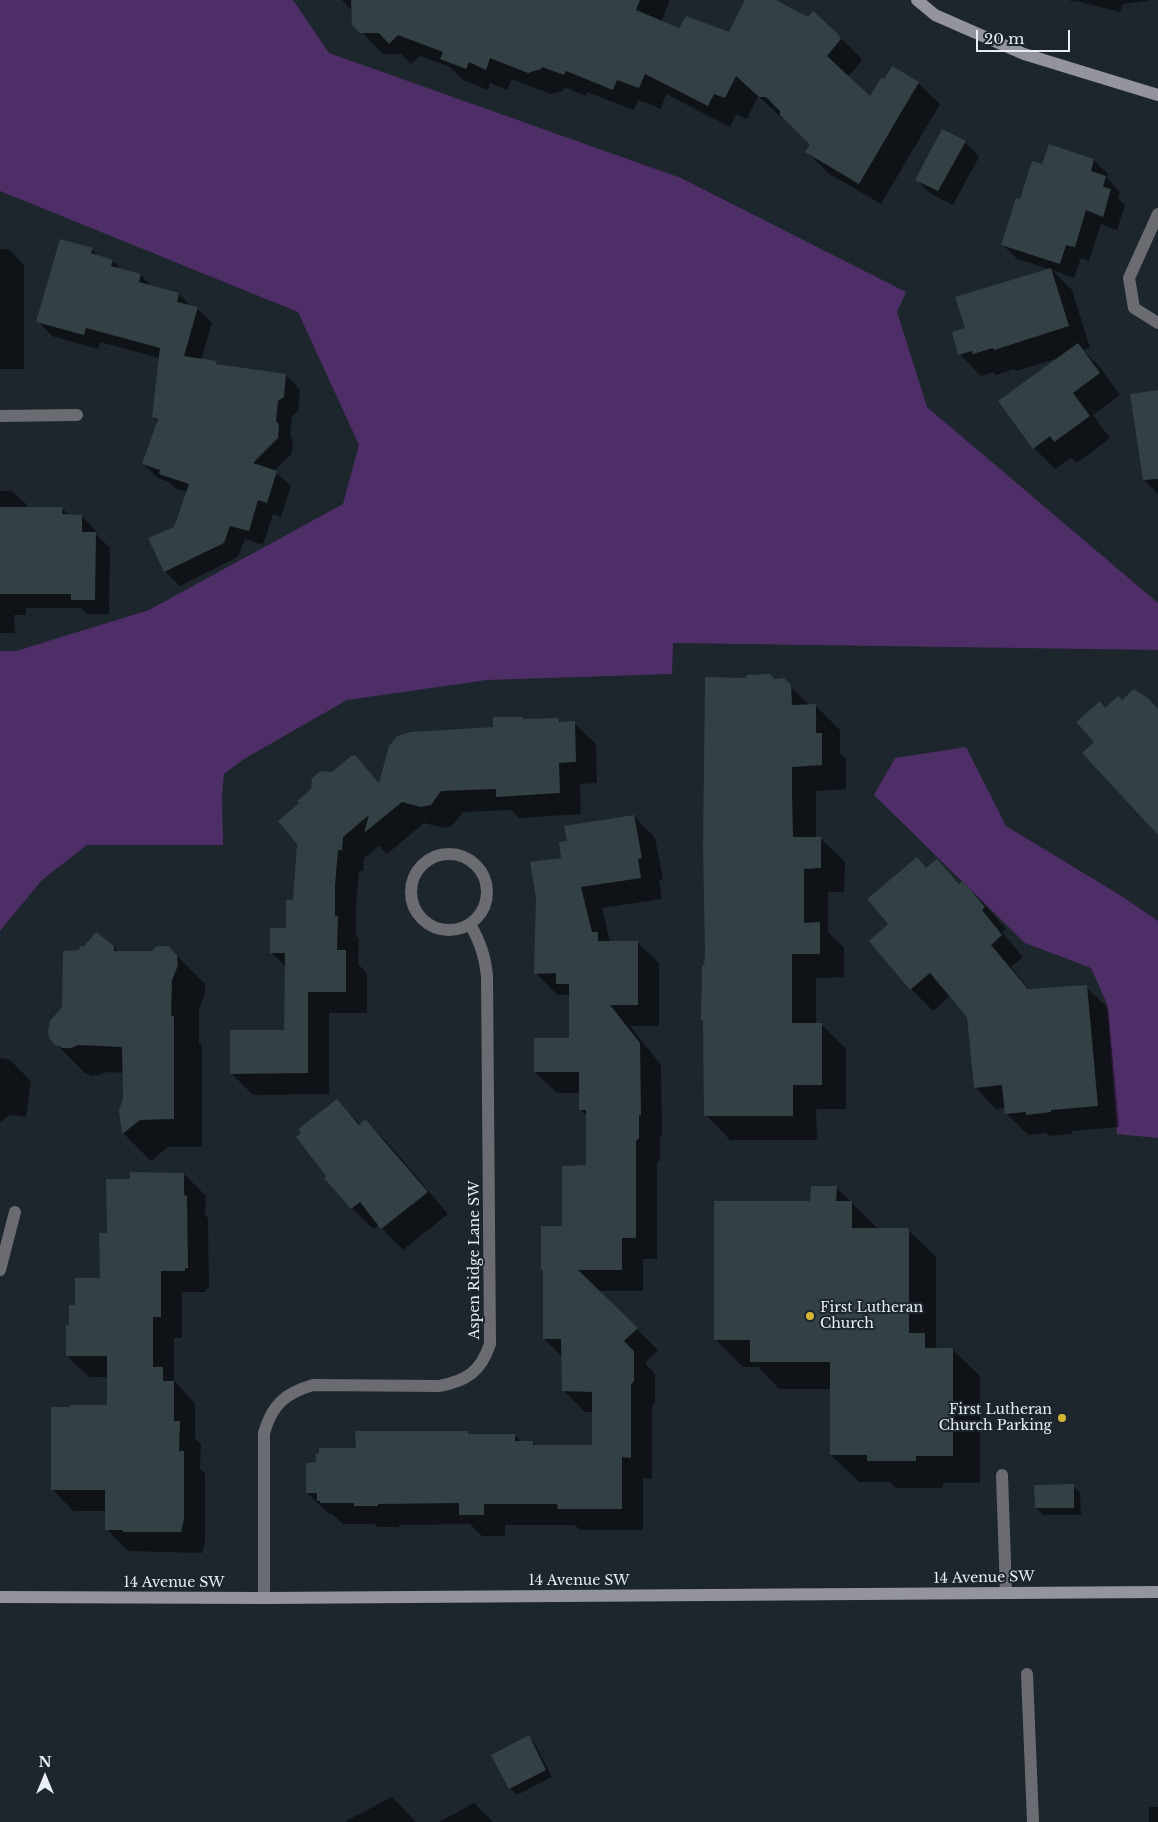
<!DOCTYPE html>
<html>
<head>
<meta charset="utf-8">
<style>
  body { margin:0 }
  #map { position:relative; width:1158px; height:1822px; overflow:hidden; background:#1d252d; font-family:"Libre Baskerville",serif }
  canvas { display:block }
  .north { position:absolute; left:20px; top:1752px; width:50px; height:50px; -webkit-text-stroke:4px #1d252d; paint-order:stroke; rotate:0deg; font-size:14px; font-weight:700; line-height:20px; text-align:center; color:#e8eef3 }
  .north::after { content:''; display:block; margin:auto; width:18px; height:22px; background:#e8eef3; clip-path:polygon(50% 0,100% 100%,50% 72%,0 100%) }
  .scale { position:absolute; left:976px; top:30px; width:94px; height:22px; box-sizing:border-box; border:2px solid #e8eef3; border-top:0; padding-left:6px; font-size:15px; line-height:18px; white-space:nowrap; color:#e8eef3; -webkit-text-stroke:4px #1d252d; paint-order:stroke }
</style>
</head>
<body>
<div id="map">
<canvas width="1158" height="1822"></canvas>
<div class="north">N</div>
<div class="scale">20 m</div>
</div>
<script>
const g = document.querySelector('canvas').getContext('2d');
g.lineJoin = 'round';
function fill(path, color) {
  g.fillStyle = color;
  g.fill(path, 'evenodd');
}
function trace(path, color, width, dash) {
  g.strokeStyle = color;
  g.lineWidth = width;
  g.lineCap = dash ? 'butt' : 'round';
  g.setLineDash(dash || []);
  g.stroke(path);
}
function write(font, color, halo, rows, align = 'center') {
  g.font = font + ' "Libre Baskerville",serif';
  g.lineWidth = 4;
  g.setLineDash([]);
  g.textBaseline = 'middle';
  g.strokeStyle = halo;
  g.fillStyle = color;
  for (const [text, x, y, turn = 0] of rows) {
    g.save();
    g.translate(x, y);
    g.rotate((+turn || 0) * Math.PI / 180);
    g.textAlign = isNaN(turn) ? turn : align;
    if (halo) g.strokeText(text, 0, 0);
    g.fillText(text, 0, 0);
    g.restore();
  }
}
fill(new Path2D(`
  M 0,0 L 293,0 L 329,53 L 681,178 L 906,292 L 897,312 L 927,407 L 1158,603 L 1158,650 L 673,643 L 672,674 L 487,680 L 347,700 L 244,759 L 224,774 L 222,795 L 223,845 L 87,845 L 42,880 L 0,931 L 0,651 L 16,651 L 149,610 L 343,504 L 359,445 L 298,312 L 0,191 Z
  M 966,747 L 1006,826 L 1123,897 L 1158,921 L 1158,1138 L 1117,1134 L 1107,1004 L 1091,968 L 1025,943 L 874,795 L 895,758 Z`), '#4e2e66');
fill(new Path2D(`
  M 342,0 L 670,0 L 661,22 L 680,29 L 730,34 L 749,0 L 773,0 L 838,35 L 860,57 L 862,61 L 848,77 L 870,98 L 918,83 L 940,104 L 881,204 L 828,173 L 807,152 L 811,145 L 785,118 L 782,118 L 758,96 L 747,119 L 736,114 L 730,127 L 666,94 L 661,109 L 638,100 L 634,110 L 587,92 L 586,96 L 564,87 L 563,91 L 551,94 L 512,79 L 507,90 L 490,83 L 488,90 L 463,80 L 450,67 L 420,56 L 411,64 L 401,54 L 383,54 L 354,24 L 353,12 Z
  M 1068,0 L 1152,0 L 1123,4 L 1120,12 L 1077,1 L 1076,2 Z
  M 965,142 L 979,157 L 953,205 L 931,194 L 916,179 Z
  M 1094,160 L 1108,174 L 1107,178 L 1120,192 L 1118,198 L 1125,205 L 1117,230 L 1101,224 L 1089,261 L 1081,258 L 1074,278 L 1052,270 L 1072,290 L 1090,348 L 1083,350 L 1099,366 L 1120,395 L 1093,415 L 1110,438 L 1077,463 L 1071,458 L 1055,469 L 1034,448 L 1059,358 L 1016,371 L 1014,369 L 996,375 L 993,372 L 981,376 L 960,354 L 966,329 L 1049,269 L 1017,259 L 1002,244 L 1021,201 L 1043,166 Z
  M 0,249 L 10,250 L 24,265 L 24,369 L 0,369 Z
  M 92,249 L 99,257 L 113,261 L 122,271 L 141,275 L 152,287 L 179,294 L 192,307 L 197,308 L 212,323 L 201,360 L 216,362 L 220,366 L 286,375 L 300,390 L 298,411 L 292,416 L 290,436 L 293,441 L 292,453 L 274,471 L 291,486 L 281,517 L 273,514 L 263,545 L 245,539 L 238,557 L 180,586 L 165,571 L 175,528 L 188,492 L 175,488 L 169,482 L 158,478 L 143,464 L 158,422 L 153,417 L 160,358 L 100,342 L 98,349 L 52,336 L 38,321 Z
  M 1158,391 L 1158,494 L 1145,481 L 1132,395 Z
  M 0,491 L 12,491 L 27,505 L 27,508 L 62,508 L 70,516 L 82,516 L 96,531 L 96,534 L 110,548 L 109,614 L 87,614 L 81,608 L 26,608 L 26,615 L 14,615 L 15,633 L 0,633 Z
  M 783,679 L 810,706 L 816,706 L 840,730 L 840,753 L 846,759 L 846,789 L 816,791 L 816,838 L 820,838 L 845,862 L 844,892 L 828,892 L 828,932 L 844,948 L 844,977 L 816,978 L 816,1025 L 822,1025 L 846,1049 L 846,1109 L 816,1109 L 817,1140 L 730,1140 L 706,1115 L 705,1022 L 703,1020 L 705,966 L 774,680 Z
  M 523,718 L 525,720 L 558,719 L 562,723 L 574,723 L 596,744 L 597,783 L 580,784 L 581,814 L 519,818 L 511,810 L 463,812 L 452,826 L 444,828 L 424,823 L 387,854 L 379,846 L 364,858 L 363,871 L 359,871 L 356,907 L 356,936 L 359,938 L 358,964 L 367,973 L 367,1013 L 329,1013 L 329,1094 L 253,1095 L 231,1073 L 285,1031 L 286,967 L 272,953 L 287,929 L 332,773 L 354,757 L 380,783 L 494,728 Z
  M 634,816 L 655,838 L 663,879 L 659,880 L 662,899 L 602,908 L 610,942 L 637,942 L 659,963 L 659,1026 L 630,1026 L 661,1065 L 662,1136 L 660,1136 L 660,1160 L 657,1162 L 657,1259 L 643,1259 L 643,1291 L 598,1291 L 658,1350 L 645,1363 L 655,1374 L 655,1403 L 652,1406 L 652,1479 L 643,1478 L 643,1530 L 580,1530 L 575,1525 L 505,1525 L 505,1536 L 482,1536 L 470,1524 L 399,1525 L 399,1527 L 377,1527 L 375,1524 L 343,1524 L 332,1514 L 329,1514 L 307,1493 L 318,1463 L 357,1449 L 467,1433 L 470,1435 L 515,1435 L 521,1442 L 532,1442 L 537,1446 L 593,1446 L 593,1412 L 585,1412 L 563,1390 L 563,1357 L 544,1339 L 544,1271 L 542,1269 L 563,1228 L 587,1166 L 587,1116 L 580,1109 L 580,1093 L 557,1093 L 535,1072 L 570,1039 L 570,997 L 568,995 L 557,995 L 536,973 L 562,859 L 568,842 Z
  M 917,858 L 927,869 L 937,861 L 960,884 L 963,882 L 984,904 L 1006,929 L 1002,932 L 1023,957 L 1011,967 L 1030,990 L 1086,987 L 1108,1008 L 1119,1127 L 1072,1131 L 1072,1134 L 1049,1136 L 1046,1133 L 1028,1135 L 1006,1113 L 1005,1108 L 996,1109 L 975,1087 L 969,1017 L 951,995 L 933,1011 L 911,989 L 871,941 L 890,925 Z
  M 113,946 L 119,952 L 176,955 L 205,984 L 205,994 L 199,1009 L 199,1043 L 202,1046 L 202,1147 L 168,1147 L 151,1161 L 123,1133 L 120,1110 L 125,1100 L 124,1073 L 107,1072 L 99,1075 L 92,1076 L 85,1073 L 56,1044 Z
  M 0,1058 L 10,1060 L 31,1081 L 26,1117 L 10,1115 L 0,1122 Z
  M 337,1101 L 361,1125 L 365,1121 L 387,1142 L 448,1214 L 403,1250 L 379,1225 L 373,1229 L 352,1208 L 328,1176 Z
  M 184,1174 L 206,1196 L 205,1215 L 208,1218 L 209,1289 L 206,1289 L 206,1292 L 182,1292 L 182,1338 L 174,1338 L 174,1380 L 195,1404 L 195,1438 L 201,1444 L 200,1469 L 205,1473 L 205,1541 L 202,1553 L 128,1551 L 107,1529 L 107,1511 L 73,1511 L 52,1489 L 108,1406 L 108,1377 L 89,1377 L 67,1356 L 70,1326 L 76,1306 L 101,1280 L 108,1234 L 131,1181 Z
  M 836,1187 L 879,1230 L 908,1230 L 936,1257 L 936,1347 L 939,1349 L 952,1349 L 980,1376 L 980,1483 L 943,1483 L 943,1488 L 896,1488 L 890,1482 L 859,1482 L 831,1455 L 831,1389 L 779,1389 L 758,1367 L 743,1367 L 715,1339 L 812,1203 Z
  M 1073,1486 L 1080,1493 L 1081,1515 L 1043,1515 L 1036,1508 Z
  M 528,1737 L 535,1744 L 552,1777 L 517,1795 L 510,1788 Z
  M 392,1797 L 416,1822 L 346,1822 L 346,1821 Z
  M 474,1803 L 493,1822 L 439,1822 Z
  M 1149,1807 L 1158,1807 L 1158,1822 L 1149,1822 Z`), '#0007');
fill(new Path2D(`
  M 351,0 L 640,0 L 636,10 L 679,28 L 686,16 L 729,32 L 745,0 L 776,0 L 808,17 L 813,11 L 838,34 L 841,39 L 827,56 L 870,96 L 881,78 L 884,79 L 892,66 L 919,82 L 859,184 L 805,152 L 810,145 L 780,115 L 780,111 L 766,97 L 759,97 L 736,76 L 725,98 L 714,94 L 708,106 L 645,74 L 639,88 L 617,80 L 613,90 L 566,71 L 564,75 L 542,67 L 541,69 L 528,73 L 490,58 L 486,70 L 469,62 L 466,69 L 440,59 L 443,52 L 398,35 L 389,44 L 379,33 L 360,33 L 352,25 Z
  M 942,129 L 966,141 L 938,191 L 915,180 Z
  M 1049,144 L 1094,159 L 1091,171 L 1106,176 L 1103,187 L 1111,189 L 1103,217 L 1086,210 L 1075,247 L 1066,245 L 1060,264 L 1001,245 L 1016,198 L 1020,199 L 1032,161 L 1042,164 Z
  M 60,239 L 93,248 L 91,253 L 113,260 L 111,266 L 141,274 L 139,282 L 179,293 L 177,302 L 198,307 L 184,356 L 217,361 L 216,364 L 286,374 L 284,397 L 278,401 L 276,421 L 279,425 L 278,438 L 253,463 L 277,471 L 267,503 L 258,500 L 249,531 L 230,526 L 224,543 L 164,572 L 148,538 L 174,527 L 189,484 L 159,474 L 160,470 L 142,464 L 158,419 L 152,417 L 160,348 L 86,328 L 84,335 L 36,322 Z
  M 1051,268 L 1069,326 L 994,350 L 993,348 L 973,354 L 972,351 L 958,355 L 952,332 L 965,328 L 955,297 Z
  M 1078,343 L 1100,373 L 1073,393 L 1090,416 L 1054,442 L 1050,436 L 1033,449 L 998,401 Z
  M 1158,390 L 1158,479 L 1143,480 L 1130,394 Z
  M 0,507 L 63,507 L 62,514 L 82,515 L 82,532 L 96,532 L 95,600 L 71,600 L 71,594 L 0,594 Z
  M 770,674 L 774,679 L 784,678 L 791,685 L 792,705 L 816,704 L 816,733 L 822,733 L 822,765 L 792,767 L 792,795 L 793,837 L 821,837 L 821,868 L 804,869 L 804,923 L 820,922 L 820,954 L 792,954 L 792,1023 L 822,1023 L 822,1085 L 793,1085 L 793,1116 L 704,1116 L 703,1026 L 703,1020 L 701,1020 L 702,965 L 704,965 L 705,954 L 703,845 L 705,677 L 746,678 L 747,675 Z
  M 1134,689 L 1149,699 L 1158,709 L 1158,835 L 1082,753 L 1094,742 L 1076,722 L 1100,701 L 1105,708 L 1118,696 L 1122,700 Z
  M 493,717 L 523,717 L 523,719 L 559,718 L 559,722 L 575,721 L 576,762 L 559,763 L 560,793 L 496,797 L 496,789 L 441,791 L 431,805 L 421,807 L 402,802 L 364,833 L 369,815 L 343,837 L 342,850 L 338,850 L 335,885 L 335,916 L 338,916 L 337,950 L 346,950 L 346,992 L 308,992 L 308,1073 L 230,1074 L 230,1030 L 284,1030 L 285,953 L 270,953 L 270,928 L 286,928 L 286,900 L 293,900 L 297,844 L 278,821 L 299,803 L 297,801 L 311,789 L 312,778 L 321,771 L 332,772 L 351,756 L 355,755 L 379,783 L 389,746 L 397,736 L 410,732 L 493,727 Z
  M 634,815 L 642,858 L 638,859 L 641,878 L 581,887 L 592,932 L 598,932 L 598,941 L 638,941 L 638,1005 L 610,1005 L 640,1043 L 641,1115 L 639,1115 L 639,1138 L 636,1141 L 636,1238 L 622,1238 L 622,1270 L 578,1270 L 638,1328 L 624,1341 L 634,1351 L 634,1381 L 631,1384 L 631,1458 L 622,1457 L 622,1509 L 558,1509 L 557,1504 L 484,1504 L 484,1515 L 459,1515 L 459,1503 L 378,1504 L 378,1506 L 354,1506 L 354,1503 L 320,1503 L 320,1501 L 317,1501 L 317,1493 L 306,1493 L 306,1463 L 316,1462 L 316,1454 L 319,1453 L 319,1448 L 356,1448 L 355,1431 L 468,1431 L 468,1434 L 515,1434 L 515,1441 L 533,1441 L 533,1445 L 592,1445 L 592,1392 L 562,1391 L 561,1339 L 543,1339 L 543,1270 L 541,1270 L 541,1226 L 562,1226 L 562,1166 L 586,1165 L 586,1110 L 579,1110 L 579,1072 L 534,1072 L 534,1038 L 569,1038 L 569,984 L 556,984 L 556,973 L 534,974 L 536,898 L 530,862 L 561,858 L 559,842 L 567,841 L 564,826 Z
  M 917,857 L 926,868 L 937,859 L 959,884 L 963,881 L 985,907 L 982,910 L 1002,935 L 991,945 L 1028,989 L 1087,985 L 1098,1106 L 1051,1110 L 1051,1112 L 1026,1115 L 1026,1112 L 1005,1114 L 1002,1085 L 974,1088 L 967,1017 L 930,973 L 910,990 L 869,941 L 888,924 L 867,899 Z
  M 96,932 L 114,946 L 114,951 L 152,951 L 157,946 L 168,946 L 177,955 L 178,965 L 172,980 L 171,1015 L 174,1017 L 174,1119 L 140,1120 L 122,1134 L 119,1110 L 123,1099 L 122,1047 L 78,1045 L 71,1048 L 63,1048 L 55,1045 L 49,1038 L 48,1031 L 50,1021 L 62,1007 L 63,951 L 79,950 L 80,946 L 84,946 Z
  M 337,1099 L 359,1125 L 365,1119 L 428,1192 L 381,1229 L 360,1202 L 351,1209 L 324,1178 L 326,1176 L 296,1137 L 301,1133 L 298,1129 Z
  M 130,1172 L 184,1173 L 184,1195 L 187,1196 L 188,1268 L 185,1268 L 185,1271 L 161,1271 L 161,1317 L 153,1317 L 153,1367 L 163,1367 L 163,1381 L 174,1381 L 174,1421 L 180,1421 L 179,1451 L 184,1451 L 184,1519 L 181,1532 L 123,1532 L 123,1530 L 105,1530 L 105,1490 L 51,1490 L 51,1407 L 70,1407 L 70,1405 L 107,1405 L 107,1356 L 66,1356 L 66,1325 L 69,1325 L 69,1305 L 75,1305 L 75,1278 L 100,1278 L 99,1233 L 107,1233 L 106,1179 L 130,1179 Z
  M 811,1186 L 837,1186 L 836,1201 L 852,1201 L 852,1228 L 909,1228 L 909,1333 L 925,1333 L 925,1348 L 953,1348 L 953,1456 L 916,1456 L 916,1461 L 867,1461 L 867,1455 L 830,1455 L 830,1362 L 750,1362 L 750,1340 L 714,1340 L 714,1201 L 810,1201 Z
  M 1074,1484 L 1074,1508 L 1035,1508 L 1034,1485 Z
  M 529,1735 L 546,1770 L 509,1789 L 491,1755 Z`), '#334044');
trace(new Path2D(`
  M 1002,1475 L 1006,1593
  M 1027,1674 L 1033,1822`), '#6b6c71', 12);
trace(new Path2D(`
  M 1158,214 L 1129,278 L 1134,308 L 1158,323
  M 0,416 L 77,415
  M411 892a38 38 0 1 1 76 0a38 38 0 1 1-76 0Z
  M 0,1270 L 15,1212
  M 264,1598 L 264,1433 C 272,1405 285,1393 313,1385 L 439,1386 C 467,1381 481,1371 490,1344 L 487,976 C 485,956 480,942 470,924`), '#6b6c71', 12);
trace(new Path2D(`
  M 917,0 L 935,15 L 1024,54 L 1158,95
  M 0,1597 L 264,1598 L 1158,1592`), '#93949d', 12);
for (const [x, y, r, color] of [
  [810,1316,5,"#d5b534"],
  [1062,1418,5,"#d5b534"]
]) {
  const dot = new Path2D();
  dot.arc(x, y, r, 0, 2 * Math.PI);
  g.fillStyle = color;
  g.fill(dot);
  trace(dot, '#1d252d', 2);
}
write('14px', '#e8eef3', '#1d252d', [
  ["Aspen Ridge Lane SW",475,1260,-90],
  ["14 Avenue SW",984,1578,-1],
  ["14 Avenue SW",579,1581],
  ["14 Avenue SW",174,1583]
]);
write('14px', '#e8eef3', '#1d252d', [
  ["First Lutheran",820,1308],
  ["Church",820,1324],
  ["First Lutheran",1052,1410,"right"],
  ["Church Parking",1052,1426,"right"]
], 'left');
</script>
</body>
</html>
